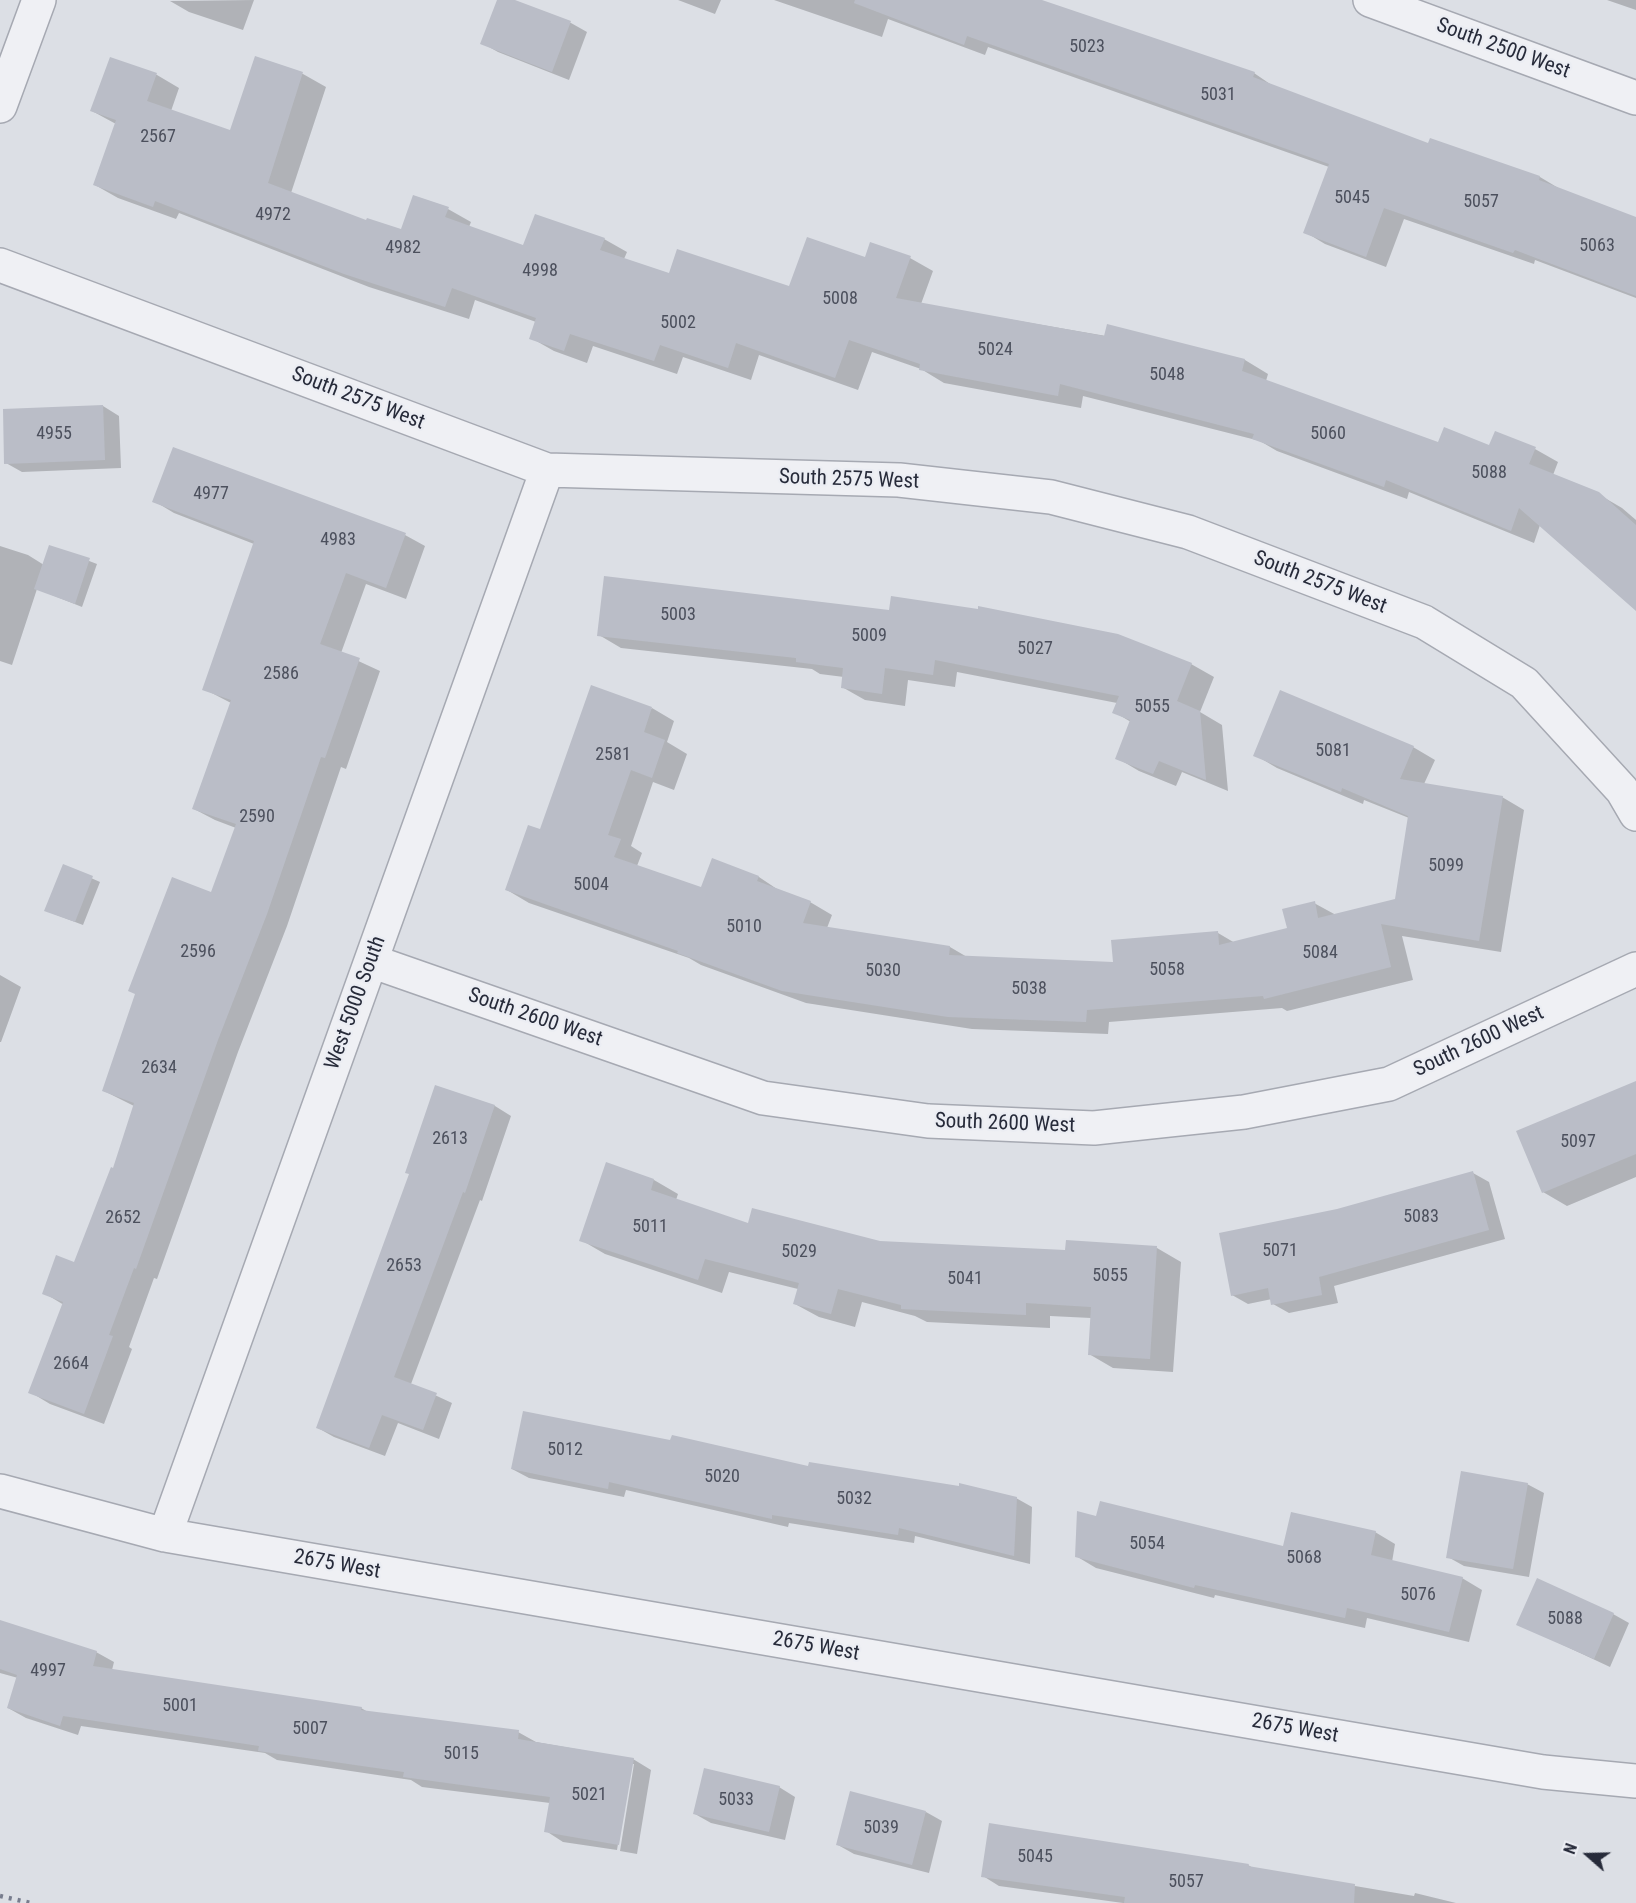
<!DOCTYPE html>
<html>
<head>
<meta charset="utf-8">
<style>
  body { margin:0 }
  #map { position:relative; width:1636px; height:1903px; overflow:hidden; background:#dcdfe5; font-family:"Roboto Condensed",sans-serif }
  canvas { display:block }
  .north { position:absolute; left:1558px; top:1825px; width:60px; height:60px; -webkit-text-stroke:4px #ebedf3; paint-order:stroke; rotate:290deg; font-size:16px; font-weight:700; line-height:24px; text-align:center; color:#272b3a }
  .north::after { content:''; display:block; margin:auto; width:21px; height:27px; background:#272b3a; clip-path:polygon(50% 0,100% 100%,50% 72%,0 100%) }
</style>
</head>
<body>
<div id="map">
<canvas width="1636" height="1903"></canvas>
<div class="north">N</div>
</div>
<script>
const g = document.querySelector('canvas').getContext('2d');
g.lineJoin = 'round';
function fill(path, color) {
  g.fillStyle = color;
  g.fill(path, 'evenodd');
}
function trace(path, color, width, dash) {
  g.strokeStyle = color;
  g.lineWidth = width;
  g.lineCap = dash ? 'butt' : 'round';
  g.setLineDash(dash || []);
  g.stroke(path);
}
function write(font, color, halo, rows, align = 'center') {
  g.font = font + ' "Roboto Condensed",sans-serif';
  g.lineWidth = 4.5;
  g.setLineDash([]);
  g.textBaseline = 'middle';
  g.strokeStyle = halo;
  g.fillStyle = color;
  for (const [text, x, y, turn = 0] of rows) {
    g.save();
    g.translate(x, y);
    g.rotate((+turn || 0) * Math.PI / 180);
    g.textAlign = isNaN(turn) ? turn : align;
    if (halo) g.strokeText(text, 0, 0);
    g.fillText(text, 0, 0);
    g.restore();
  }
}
fill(new Path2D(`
  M 254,0 L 243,30 L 189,12 L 170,1 Z
  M 498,0 L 511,0 L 571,23 L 587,32 L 569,80 L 498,52 L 482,43 Z
  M 678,0 L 721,0 L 715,14 Z
  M 774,0 L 1008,0 L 1254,73 L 1273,86 L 1429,145 L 1540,177 L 1560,189 L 1636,219 L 1636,298 L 1535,260 L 1534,264 L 1404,219 L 1386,267 L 1325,244 L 1305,232 L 1329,167 L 988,47 L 985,55 L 888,19 L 882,37 Z
  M 1607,0 L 1636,0 L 1636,10 Z
  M 111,58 L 157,75 L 179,88 L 171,111 L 231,132 L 256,58 L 303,74 L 326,87 L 291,193 L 367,222 L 402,231 L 448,209 L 471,222 L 469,227 L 524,247 L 604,239 L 627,252 L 624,259 L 670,275 L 790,288 L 866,259 L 910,258 L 933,271 L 921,304 L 1245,360 L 1268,374 L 1266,381 L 1439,444 L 1535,449 L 1558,462 L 1553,475 L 1598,494 L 1622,508 L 1636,520 L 1636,609 L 1540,525 L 1534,543 L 1409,492 L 1407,499 L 1277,451 L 1260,441 L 1083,396 L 1081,408 L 944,383 L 921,369 L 872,352 L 858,390 L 759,355 L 751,380 L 683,357 L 677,374 L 593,346 L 587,363 L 554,351 L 531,338 L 536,322 L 475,300 L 469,319 L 369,287 L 179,213 L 176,219 L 118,198 L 95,185 L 116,124 L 92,111 Z
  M 103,406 L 119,416 L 121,468 L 22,472 L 6,463 Z
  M 154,501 L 405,535 L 425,546 L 406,599 L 366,584 L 341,653 L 380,671 L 346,769 L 341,767 L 287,926 L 238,1052 L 157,1279 L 154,1278 L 129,1347 L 132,1349 L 104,1424 L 50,1404 L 30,1392 L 64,1305 L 44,1293 L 75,1263 L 114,1170 L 134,1106 L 104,1091 L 137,995 L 212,894 L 236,828 L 215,820 L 194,809 L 231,703 L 204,689 L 254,544 L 174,513 Z
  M 0,546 L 28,555 L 44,565 L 50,546 L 97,564 L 82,607 L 37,589 L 12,665 L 0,661 Z
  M 599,635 L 1191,664 L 1214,677 L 1200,712 L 1222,725 L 1228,791 L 1182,772 L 1176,786 L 1139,771 L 1117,758 L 1131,722 L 1114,712 L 1117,703 L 957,672 L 955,687 L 908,680 L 905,706 L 865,700 L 842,687 L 844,677 L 820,674 L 812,669 L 621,648 Z
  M 652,708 L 674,721 L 667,742 L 687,754 L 674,790 L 653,782 L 631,846 L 642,853 L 637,866 L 702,889 L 713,860 L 759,877 L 780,891 L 810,902 L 832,915 L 827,928 L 950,947 L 967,957 L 1114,963 L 1218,933 L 1235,943 L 1289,930 L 1314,903 L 1336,915 L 1397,900 L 1409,818 L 1364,800 L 1363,804 L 1277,768 L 1255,755 L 1413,747 L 1435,760 L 1424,784 L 1502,797 L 1524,810 L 1501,952 L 1402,936 L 1413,980 L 1287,1011 L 1282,1008 L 1109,1022 L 1108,1034 L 972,1029 L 806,1003 L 701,965 L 689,958 L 529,903 L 507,890 L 541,831 Z
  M 64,866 L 100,882 L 83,925 L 54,914 Z
  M 0,975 L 21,987 L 1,1042 L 0,1042 Z
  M 1636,1082 L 1636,1177 L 1567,1206 L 1543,1192 Z
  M 436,1087 L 495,1106 L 511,1116 L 482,1201 L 480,1200 L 411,1384 L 452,1403 L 439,1439 L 398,1423 L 385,1456 L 334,1437 L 318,1428 L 410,1174 Z
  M 607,1164 L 654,1180 L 678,1194 L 676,1200 L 749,1225 L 879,1242 L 1067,1251 L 1067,1242 L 1157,1248 L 1181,1262 L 1173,1372 L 1113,1368 L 1089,1354 L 1091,1318 L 1050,1316 L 1050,1328 L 927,1322 L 915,1316 L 862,1302 L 855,1327 L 819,1317 L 795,1304 L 798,1289 L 729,1272 L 722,1293 L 605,1254 L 581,1240 Z
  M 1473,1173 L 1489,1182 L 1505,1239 L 1334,1286 L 1338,1303 L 1289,1313 L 1273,1304 L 1272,1299 L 1248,1304 L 1232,1295 L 1337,1211 Z
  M 810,1468 L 1016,1498 L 1032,1507 L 1030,1564 L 915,1536 L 914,1543 L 789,1523 L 788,1527 L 626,1490 L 624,1497 L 529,1478 L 512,1469 Z
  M 1527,1484 L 1544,1493 L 1529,1577 L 1464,1566 L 1448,1557 Z
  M 1097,1517 L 1285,1547 L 1375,1532 L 1395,1544 L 1392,1562 L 1462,1578 L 1482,1590 L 1469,1642 L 1367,1618 L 1365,1628 L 1215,1595 L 1214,1598 L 1096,1568 L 1076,1556 Z
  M 1613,1614 L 1629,1623 L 1610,1667 L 1518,1624 Z
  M 0,1621 L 96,1652 L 114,1662 L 112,1670 L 361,1708 L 368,1712 L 518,1732 L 536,1742 L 633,1759 L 651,1770 L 637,1854 L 620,1851 L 634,1764 L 631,1764 L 617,1850 L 563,1842 L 546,1831 L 550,1803 L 422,1787 L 411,1780 L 277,1760 L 265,1753 L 81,1726 L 78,1735 L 26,1718 L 8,1708 L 18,1678 L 0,1673 Z
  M 779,1787 L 795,1797 L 785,1840 L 711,1823 L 695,1814 Z
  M 926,1812 L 942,1821 L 929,1873 L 854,1854 L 838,1845 Z
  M 1248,1865 L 1255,1869 L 1414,1896 L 1415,1893 L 1456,1903 L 1123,1903 L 999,1886 L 983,1876 Z`), '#0003');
fill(new Path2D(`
  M 497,0 L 515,0 L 571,21 L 552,72 L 480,44 Z
  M 855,0 L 1042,0 L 1255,72 L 1253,77 L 1428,143 L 1430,138 L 1540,176 L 1539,180 L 1636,217 L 1636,296 L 1515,250 L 1513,253 L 1384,208 L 1366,257 L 1303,233 L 1329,164 L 967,36 L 964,45 L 854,3 Z
  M 255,56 L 303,72 L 268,183 L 366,220 L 367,218 L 401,229 L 413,195 L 449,207 L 445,217 L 523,245 L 535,214 L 605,238 L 600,250 L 669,273 L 677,249 L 789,286 L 807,237 L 865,257 L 870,242 L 911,256 L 896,298 L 1104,336 L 1107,324 L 1245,359 L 1242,371 L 1438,442 L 1444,427 L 1489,445 L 1495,431 L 1536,447 L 1529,464 L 1599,492 L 1636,525 L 1636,611 L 1519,508 L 1511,531 L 1386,480 L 1384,487 L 1252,439 L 1254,434 L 1060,384 L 1058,396 L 919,370 L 920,364 L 849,340 L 835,378 L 736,343 L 728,368 L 660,345 L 654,361 L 570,334 L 564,351 L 529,339 L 536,318 L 452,288 L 445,307 L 344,274 L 155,201 L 153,207 L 93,185 L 116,120 L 90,111 L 110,57 L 157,73 L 147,101 L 230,130 Z
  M 103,405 L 105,460 L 4,464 L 3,409 Z
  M 173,447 L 406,533 L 386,588 L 346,573 L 320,644 L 360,658 L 325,758 L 321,757 L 267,914 L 218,1040 L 136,1269 L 134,1268 L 109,1335 L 113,1336 L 84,1414 L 28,1393 L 63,1302 L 42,1294 L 56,1255 L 74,1262 L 111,1167 L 113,1168 L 134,1103 L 102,1091 L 135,994 L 128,991 L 172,877 L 211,892 L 236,824 L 192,809 L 231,700 L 202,690 L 254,541 L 152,502 Z
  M 49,545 L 90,558 L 75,604 L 34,589 Z
  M 604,576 L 889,610 L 891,596 L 978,609 L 978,606 L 1118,634 L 1192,663 L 1177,701 L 1200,711 L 1206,780 L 1159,761 L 1153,774 L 1115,759 L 1130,720 L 1112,713 L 1119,696 L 935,660 L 933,675 L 885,668 L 882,694 L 841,688 L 843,668 L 796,662 L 796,658 L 597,636 Z
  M 591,685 L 652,707 L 644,732 L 665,740 L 652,778 L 631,770 L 608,835 L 621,839 L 614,857 L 701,887 L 712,858 L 759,876 L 757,881 L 811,901 L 803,923 L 950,946 L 949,955 L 1113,962 L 1111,940 L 1218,931 L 1219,945 L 1287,928 L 1282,909 L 1315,901 L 1318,918 L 1395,899 L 1408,816 L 1342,788 L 1341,792 L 1253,756 L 1280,690 L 1414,746 L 1400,779 L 1503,796 L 1479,941 L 1381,924 L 1391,967 L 1264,999 L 1263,996 L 1087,1010 L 1086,1022 L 948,1017 L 782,991 L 677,953 L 678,951 L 505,890 L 528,825 L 540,829 Z
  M 63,864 L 93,876 L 75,922 L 44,911 Z
  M 1636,1081 L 1636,1154 L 1542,1193 L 1516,1131 Z
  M 435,1085 L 495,1105 L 465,1193 L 463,1192 L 394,1377 L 437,1393 L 423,1430 L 382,1415 L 369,1448 L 316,1428 L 409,1174 L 405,1173 Z
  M 606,1162 L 654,1179 L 651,1190 L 748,1223 L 752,1208 L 880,1241 L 1065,1250 L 1066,1240 L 1157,1246 L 1150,1359 L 1088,1355 L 1091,1307 L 1026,1303 L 1026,1315 L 901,1309 L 901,1305 L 838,1289 L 831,1314 L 793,1304 L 799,1283 L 705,1259 L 698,1280 L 579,1241 Z
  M 1473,1171 L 1489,1230 L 1319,1277 L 1322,1295 L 1271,1305 L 1268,1288 L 1231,1296 L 1219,1233 L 1337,1209 Z
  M 523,1411 L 670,1440 L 672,1435 L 808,1466 L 809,1462 L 959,1486 L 959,1483 L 1017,1497 L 1014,1556 L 899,1528 L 898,1535 L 772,1515 L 772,1519 L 609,1482 L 608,1489 L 511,1469 Z
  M 1461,1471 L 1528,1483 L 1513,1569 L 1446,1558 Z
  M 1100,1501 L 1283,1546 L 1291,1512 L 1376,1531 L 1371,1555 L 1463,1577 L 1449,1632 L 1347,1608 L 1345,1618 L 1195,1585 L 1194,1588 L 1075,1557 L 1077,1511 L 1096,1516 Z
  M 1537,1578 L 1614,1613 L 1594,1659 L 1516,1625 Z
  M 0,1620 L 97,1651 L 93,1666 L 362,1707 L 361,1710 L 519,1730 L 518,1739 L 634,1758 L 619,1845 L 544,1832 L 550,1797 L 403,1777 L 404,1772 L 258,1751 L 259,1746 L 63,1716 L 60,1726 L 7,1708 L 17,1675 L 0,1669 Z
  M 704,1768 L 780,1786 L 769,1832 L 693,1814 Z
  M 850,1791 L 926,1811 L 912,1865 L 836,1845 Z
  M 989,1823 L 1249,1864 L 1248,1866 L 1355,1884 L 1354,1903 L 1124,1903 L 1125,1897 L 981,1877 Z`), '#babdc7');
const minor = new Path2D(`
  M 1370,0 L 1636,98
  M 0,106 L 39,0
  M 0,265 L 547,470 L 899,480 L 1051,497 L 1188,532 L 1424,622 L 1524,683 L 1622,790 L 1636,814
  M 371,961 L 763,1098 L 928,1121 L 1094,1128 L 1244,1112 L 1389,1084 L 1636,969
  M 0,1491 L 165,1535 L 1543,1772 L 1636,1781
  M 165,1535 L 547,470`);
trace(minor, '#a6a9b2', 36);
trace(minor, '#eff0f4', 33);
trace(new Path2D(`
  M 0,1896 L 31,1903`), '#777c8d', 4.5, [3, 6]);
write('18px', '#4c505d', null, [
  ["5023",1087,47],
  ["5031",1218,95],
  ["2567",158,137],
  ["5045",1352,198],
  ["5057",1481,202],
  ["4972",273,215],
  ["5063",1597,246],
  ["4982",403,248],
  ["4998",540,271],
  ["5008",840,299],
  ["5002",678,323],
  ["5024",995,350],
  ["5048",1167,375],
  ["4955",54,434],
  ["5060",1328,434],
  ["5088",1489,473],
  ["4977",211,494],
  ["4983",338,540],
  ["5003",678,615],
  ["5009",869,636],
  ["5027",1035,649],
  ["2586",281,674],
  ["5055",1152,707],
  ["5081",1333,751],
  ["2581",613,755],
  ["2590",257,817],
  ["5099",1446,866],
  ["5004",591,885],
  ["5010",744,927],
  ["2596",198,952],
  ["5084",1320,953],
  ["5058",1167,970],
  ["5030",883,971],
  ["5038",1029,989],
  ["2634",159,1068],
  ["2613",450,1139],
  ["5097",1578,1142],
  ["5083",1421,1217],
  ["2652",123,1218],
  ["5011",650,1227],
  ["5071",1280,1251],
  ["5029",799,1252],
  ["2653",404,1266],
  ["5055",1110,1276],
  ["5041",965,1279],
  ["2664",71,1364],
  ["5012",565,1450],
  ["5020",722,1477],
  ["5032",854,1499],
  ["5054",1147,1544],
  ["5068",1304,1558],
  ["5076",1418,1595],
  ["5088",1565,1619],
  ["4997",48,1671],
  ["5001",180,1706],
  ["5007",310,1729],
  ["5015",461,1754],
  ["5021",589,1795],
  ["5033",736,1800],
  ["5039",881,1828],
  ["5045",1035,1857],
  ["5057",1186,1882]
]);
write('21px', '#272b3a', '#ebedf3', [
  ["South 2500 West",1503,49,20],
  ["South 2575 West",358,399,21],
  ["South 2575 West",849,480,2],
  ["South 2575 West",1320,583,21],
  ["West 5000 South",356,1003,-70],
  ["South 2600 West",535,1018,19],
  ["South 2600 West",1479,1042,-25],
  ["South 2600 West",1005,1124,2],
  ["2675 West",337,1565,10],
  ["2675 West",816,1647,10],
  ["2675 West",1295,1729,10]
]);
</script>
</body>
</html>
